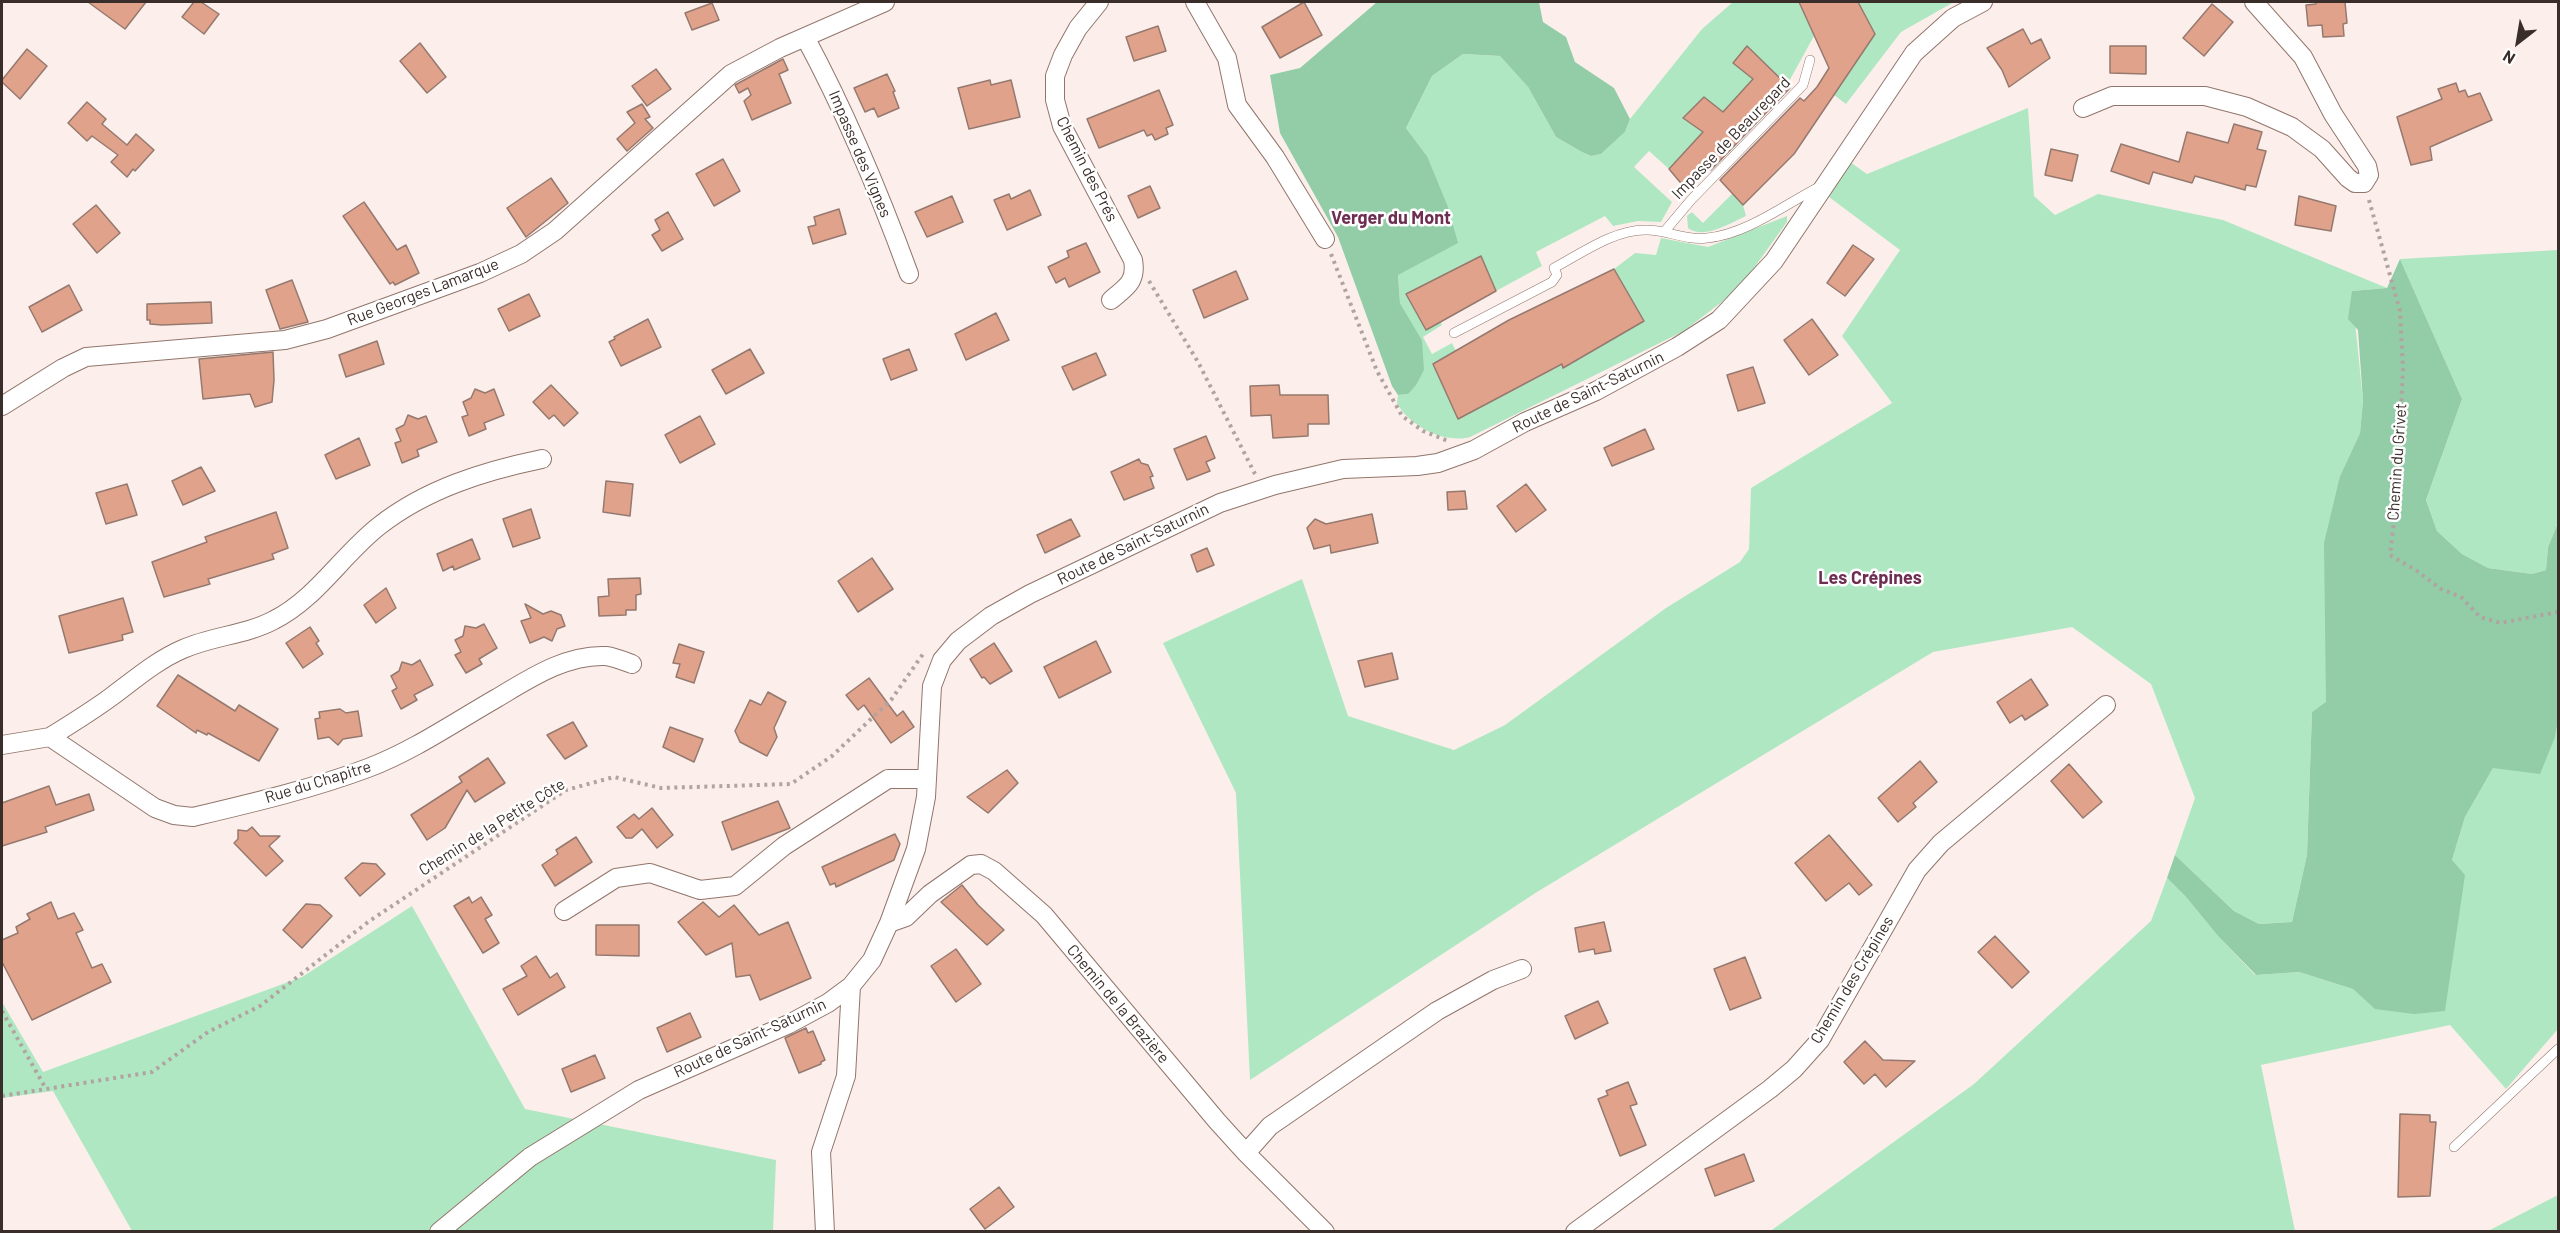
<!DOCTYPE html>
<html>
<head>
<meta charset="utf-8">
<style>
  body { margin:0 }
  #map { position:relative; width:2560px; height:1233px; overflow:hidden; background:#fcefeb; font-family:Barlow,sans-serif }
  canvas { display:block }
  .frame { position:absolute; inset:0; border:3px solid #3a2e2a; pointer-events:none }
  .north { position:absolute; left:2488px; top:12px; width:60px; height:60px; -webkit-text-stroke:4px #fff; paint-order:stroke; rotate:211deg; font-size:16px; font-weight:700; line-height:24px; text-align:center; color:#3a2e2a }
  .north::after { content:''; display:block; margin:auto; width:21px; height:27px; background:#3a2e2a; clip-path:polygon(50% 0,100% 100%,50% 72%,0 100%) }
</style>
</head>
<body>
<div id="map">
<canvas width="2560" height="1233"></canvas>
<div class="frame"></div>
<div class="north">N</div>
</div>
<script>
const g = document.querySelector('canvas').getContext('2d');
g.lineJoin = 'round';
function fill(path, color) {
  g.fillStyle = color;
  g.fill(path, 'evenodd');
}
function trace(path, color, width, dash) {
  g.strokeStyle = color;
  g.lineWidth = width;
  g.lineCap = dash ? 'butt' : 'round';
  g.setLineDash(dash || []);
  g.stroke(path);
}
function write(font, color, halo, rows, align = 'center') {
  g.font = font + ' Barlow,sans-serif';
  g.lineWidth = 5;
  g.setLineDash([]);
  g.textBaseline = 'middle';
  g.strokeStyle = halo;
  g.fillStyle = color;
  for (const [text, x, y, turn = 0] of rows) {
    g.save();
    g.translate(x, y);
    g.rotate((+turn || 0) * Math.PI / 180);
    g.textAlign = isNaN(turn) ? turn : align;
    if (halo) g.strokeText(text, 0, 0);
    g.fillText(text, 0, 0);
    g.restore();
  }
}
fill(new Path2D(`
  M 1733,2 L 1802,2 L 1799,3 L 1814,36 L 1787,85 L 1747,46 L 1753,79 L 1723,112 L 1704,97 L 1683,118 L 1703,132 L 1669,169 L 1649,151 L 1634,167 L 1672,202 L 1661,222 L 1638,221 L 1613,226 L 1605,216 L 1536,252 L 1542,266 L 1496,291 L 1480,256 L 1406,294 L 1426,330 L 1441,322 L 1442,325 L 1423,337 L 1432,354 L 1452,343 L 1456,351 L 1433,364 L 1458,419 L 1562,365 L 1564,368 L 1644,321 L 1614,269 L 1635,253 L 1656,255 L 1661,238 L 1708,247 L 1787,216 L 1787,222 L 1746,279 L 1723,301 L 1684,331 L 1470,437 C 1444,444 1409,426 1397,403 L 1398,395 L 1408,394 L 1422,340 L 1400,303 L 1398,275 L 1427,156 L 1406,128 L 1432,76 L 1463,54 L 1500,56 L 1528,87 L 1556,137 L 1582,152 L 1591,156 L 1601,154 L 1625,132 L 1630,119 L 1702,29 Z
  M 1858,2 L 1954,2 L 1901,32 L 1846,104 L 1834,95 L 1875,34 Z
  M 2028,108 L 2034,196 L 2055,215 L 2098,194 L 2223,220 L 2387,288 L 2352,291 L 2363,401 L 2360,433 L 2340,476 L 2326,703 L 2312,712 L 2307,855 L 2292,922 L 2259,924 L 2234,911 L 2175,855 L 2195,798 L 2151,684 L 2072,627 L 1933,652 L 1537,892 L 1250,1080 L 1236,793 L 1163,643 L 1302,579 L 1348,716 L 1454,750 L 1505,725 L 1666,608 L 1740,562 L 1749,549 L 1751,488 L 1892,403 L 1842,336 L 1900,250 L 1829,197 L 1850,162 L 1867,174 Z
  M 1733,193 L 1743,205 L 1746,216 C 1730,223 1704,240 1688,228 L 1687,216 L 1692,212 L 1703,223 Z
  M 2558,250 L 2558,523 L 2548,547 L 2546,570 L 2532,574 L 2488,568 L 2462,554 L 2437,531 L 2426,500 L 2462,399 L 2400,259 Z
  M 2558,721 L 2558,1029 L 2506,1089 L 2450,1025 L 2261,1065 L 2295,1231 L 1769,1232 L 1974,1084 L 2151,921 L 2167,878 L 2186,897 L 2218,936 L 2255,975 L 2299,972 L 2353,989 L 2376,1009 L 2452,860 L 2465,817 L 2493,768 L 2555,737 Z
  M 412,906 L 525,1109 L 776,1160 L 773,1231 L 132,1231 L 53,1091 L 2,1098 L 2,1002 L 43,1072 L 302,977 Z
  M 2558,1195 L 2558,1231 L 2488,1231 Z`), '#b0e7c3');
fill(new Path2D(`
  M 1377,2 L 1539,2 L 1543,22 L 1566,37 L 1575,62 L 1614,88 L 1630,119 L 1625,132 L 1601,154 L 1591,156 L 1582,152 L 1556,137 L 1528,87 L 1500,56 L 1463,54 L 1432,76 L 1406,128 L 1427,156 L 1448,207 L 1458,243 L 1398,275 L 1400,303 L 1422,340 L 1424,370 L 1416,385 L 1408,394 L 1398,395 L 1392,386 L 1338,237 L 1280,133 L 1270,75 L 1300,68 Z
  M 2400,259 L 2462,399 L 2426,500 L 2437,531 L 2462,554 L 2488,568 L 2532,574 L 2546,570 L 2548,547 L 2558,523 L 2558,721 L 2555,737 L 2540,774 L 2493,768 L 2465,817 L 2452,860 L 2465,875 L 2445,1011 L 2414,1014 L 2375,1009 L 2353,989 L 2299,972 L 2256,975 L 2218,936 L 2186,897 L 2167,878 L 2175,855 L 2234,911 L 2259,924 L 2292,922 L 2307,855 L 2312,712 L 2326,702 L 2324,543 L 2340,476 L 2360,433 L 2363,401 L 2358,330 L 2348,319 L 2352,291 L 2387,288 Z`), '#92cda7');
const building = new Path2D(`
  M 88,2 L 146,2 L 125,29 Z
  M 194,2 L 201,2 L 219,14 L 204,34 L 182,17 Z
  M 1304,2 L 1322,35 L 1280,58 L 1262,27 Z
  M 1799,2 L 1858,2 L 1875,34 L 1794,154 L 1743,205 L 1720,180 L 1800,98 L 1804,101 L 1817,87 L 1829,68 Z
  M 2316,2 L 2345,2 L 2347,23 L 2343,24 L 2344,36 L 2323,37 L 2322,25 L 2308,26 L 2306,5 L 2316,4 Z
  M 712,3 L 719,20 L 692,30 L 685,13 Z
  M 2212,4 L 2233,22 L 2204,56 L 2183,38 Z
  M 1158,26 L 1166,51 L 1134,61 L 1126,37 Z
  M 2023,29 L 2031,44 L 2041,39 L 2050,58 L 2009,87 L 2002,70 L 1987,48 Z
  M 420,43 L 446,77 L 427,93 L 400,61 Z
  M 1747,46 L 1790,88 L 1711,170 L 1708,167 L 1685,188 L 1669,169 L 1703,132 L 1683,118 L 1704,97 L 1723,112 L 1753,79 L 1733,63 Z
  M 2110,46 L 2146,46 L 2146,74 L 2110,73 Z
  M 27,49 L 47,66 L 20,99 L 2,82 L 2,80 Z
  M 783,59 L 788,70 L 779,74 L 791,103 L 752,120 L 744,101 L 751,95 L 748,88 L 739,93 L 735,85 Z
  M 656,69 L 671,89 L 647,106 L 632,86 Z
  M 887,74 L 895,91 L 893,92 L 899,108 L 878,117 L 874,108 L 865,112 L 854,88 Z
  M 990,80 L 991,85 L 1011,80 L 1020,117 L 969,129 L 958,88 Z
  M 2456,83 L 2459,92 L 2465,90 L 2468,97 L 2480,93 L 2492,120 L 2430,147 L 2432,160 L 2411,165 L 2397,117 L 2442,99 L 2438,89 Z
  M 1159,90 L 1173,125 L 1166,128 L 1168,134 L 1155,140 L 1152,134 L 1147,136 L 1144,130 L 1099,148 L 1087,119 Z
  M 87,102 L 106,119 L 102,124 L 127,145 L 136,134 L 154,150 L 135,171 L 133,169 L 127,177 L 111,162 L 118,155 L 92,136 L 87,141 L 68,123 Z
  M 642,104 L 650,117 L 645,119 L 653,128 L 627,151 L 617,139 L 635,123 L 627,112 Z
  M 2234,124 L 2262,132 L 2257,149 L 2266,151 L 2256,187 L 2246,185 L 2245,190 L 2195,176 L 2192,183 L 2153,172 L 2149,184 L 2111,171 L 2121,144 L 2179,162 L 2187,132 L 2228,143 Z
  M 2051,149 L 2078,155 L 2072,181 L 2045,175 Z
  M 723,159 L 740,191 L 714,206 L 696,174 Z
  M 551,178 L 568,203 L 526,237 L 507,208 Z
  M 1150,186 L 1160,208 L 1138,218 L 1128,196 Z
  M 1030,190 L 1041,215 L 1007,230 L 994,200 L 1009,194 L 1011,199 Z
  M 952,196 L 963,222 L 927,237 L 915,212 Z
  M 2299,196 L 2336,206 L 2331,231 L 2295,225 Z
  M 364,202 L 397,250 L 406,245 L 419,273 L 395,285 L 393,282 L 390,284 L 343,216 Z
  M 96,205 L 120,233 L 97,253 L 73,224 Z
  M 839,209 L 846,234 L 813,244 L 808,227 L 816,225 L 814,217 Z
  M 668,212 L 683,239 L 662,251 L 652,235 L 660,230 L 655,220 Z
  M 1086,243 L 1100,272 L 1069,287 L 1065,278 L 1056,283 L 1048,267 L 1069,257 L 1067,251 Z
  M 1853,245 L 1874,259 L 1845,296 L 1827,283 Z
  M 1481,256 L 1496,291 L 1426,330 L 1406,294 Z
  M 1614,269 L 1644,321 L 1563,368 L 1562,364 L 1458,419 L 1433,364 L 1509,320 Z
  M 1236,271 L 1248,299 L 1204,318 L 1193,290 Z
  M 292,280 L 308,322 L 280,329 L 266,290 Z
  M 69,285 L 82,310 L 42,332 L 29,307 Z
  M 529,294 L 540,316 L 509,331 L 498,309 Z
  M 211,302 L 212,323 L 162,325 L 150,324 L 150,320 L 147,320 L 147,304 Z
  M 996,313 L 1009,340 L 966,360 L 955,334 Z
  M 648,319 L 661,347 L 621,366 L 609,342 L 615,339 L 614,337 Z
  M 1812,319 L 1838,355 L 1809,375 L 1784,340 Z
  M 377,341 L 384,364 L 346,377 L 339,355 Z
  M 750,349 L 764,373 L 726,394 L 712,370 Z
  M 909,349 L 917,370 L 891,380 L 883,359 Z
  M 273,352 L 274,380 L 272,402 L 255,407 L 250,394 L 203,399 L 199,359 Z
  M 1096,353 L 1106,375 L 1073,390 L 1062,367 Z
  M 1753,367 L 1765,403 L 1738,411 L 1727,375 Z
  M 551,385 L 578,413 L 564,426 L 554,415 L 549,419 L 533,402 Z
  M 1279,385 L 1280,395 L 1328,395 L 1329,424 L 1308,424 L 1308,436 L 1273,438 L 1271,415 L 1251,416 L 1250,386 Z
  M 475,389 L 485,393 L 494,389 L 504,415 L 484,423 L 486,429 L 469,436 L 462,417 L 468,415 L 463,402 L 471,398 Z
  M 408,415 L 418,419 L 426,416 L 437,442 L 417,450 L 419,456 L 402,463 L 395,443 L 401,441 L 396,429 L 404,425 Z
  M 700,416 L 715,444 L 680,463 L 665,435 Z
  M 1645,429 L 1654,449 L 1612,466 L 1604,448 Z
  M 1206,436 L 1215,458 L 1206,462 L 1210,471 L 1187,480 L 1174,449 Z
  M 359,438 L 370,465 L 336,479 L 325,455 Z
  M 1139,459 L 1141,463 L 1148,465 L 1153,476 L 1150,477 L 1154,488 L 1124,500 L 1111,472 Z
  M 201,467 L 215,491 L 183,505 L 172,481 Z
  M 606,481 L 633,484 L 630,516 L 603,512 Z
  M 127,484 L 137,515 L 106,524 L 96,493 Z
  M 1526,484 L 1546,510 L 1516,532 L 1497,506 Z
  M 1465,491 L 1467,509 L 1448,510 L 1447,492 Z
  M 531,509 L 540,538 L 513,547 L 503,519 Z
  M 276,512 L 288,548 L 272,554 L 274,559 L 208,579 L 210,584 L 164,597 L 152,562 L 207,542 L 205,537 Z
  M 1372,514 L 1378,543 L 1331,553 L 1330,545 L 1314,549 L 1307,528 L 1315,519 L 1326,524 Z
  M 1071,519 L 1080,536 L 1045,553 L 1037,535 Z
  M 472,539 L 480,559 L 454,570 L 453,566 L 443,571 L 437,554 Z
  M 1207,548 L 1214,565 L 1197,572 L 1191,555 Z
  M 872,558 L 893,589 L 858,612 L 838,581 Z
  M 640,578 L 641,594 L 636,595 L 636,610 L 626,610 L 626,615 L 599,616 L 598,597 L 609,596 L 608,579 Z
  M 386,588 L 396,608 L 376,623 L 364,605 Z
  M 123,598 L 133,632 L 122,635 L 123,640 L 69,653 L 59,616 Z
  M 525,604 L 543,614 L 551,611 L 561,615 L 565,626 L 557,629 L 552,641 L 544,637 L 530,643 L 521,621 L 531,618 Z
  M 484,624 L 497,648 L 479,659 L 482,664 L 466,673 L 455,655 L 461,652 L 455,640 L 463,636 L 465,626 L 476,628 Z
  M 310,627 L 319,641 L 316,643 L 323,654 L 303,668 L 286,643 Z
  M 1096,641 L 1111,672 L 1059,698 L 1044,667 Z
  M 994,643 L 1012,671 L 990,684 L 984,677 L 982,678 L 970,659 Z
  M 679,644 L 704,652 L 694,683 L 676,677 L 680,664 L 673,663 Z
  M 1392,653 L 1398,679 L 1365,687 L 1358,661 Z
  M 420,660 L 433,685 L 414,695 L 417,700 L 401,709 L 392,691 L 397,688 L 391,676 L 399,671 L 402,662 L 412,665 Z
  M 178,675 L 235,711 L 239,705 L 278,729 L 259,761 L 208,733 L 207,735 L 197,730 L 196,733 L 157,706 Z
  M 869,678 L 897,716 L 903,711 L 914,727 L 891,743 L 864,705 L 858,710 L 846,695 Z
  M 2031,679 L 2048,705 L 2025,720 L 2022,715 L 2010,723 L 1997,702 Z
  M 768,692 L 786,702 L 774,728 L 777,737 L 767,756 L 740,742 L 735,731 L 750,700 L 761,705 Z
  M 340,709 L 346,713 L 358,711 L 362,736 L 343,739 L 338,745 L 329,737 L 318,739 L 315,719 L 320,718 L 319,712 Z
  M 573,722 L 587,746 L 565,759 L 547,735 Z
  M 670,727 L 703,739 L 694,762 L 663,747 Z
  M 488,758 L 505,783 L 475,802 L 467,790 L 445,828 L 427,840 L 411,815 L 462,782 L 459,777 Z
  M 1920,761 L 1937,782 L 1913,803 L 1916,807 L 1898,822 L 1878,798 Z
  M 2069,764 L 2102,802 L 2083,818 L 2051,781 Z
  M 1007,770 L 1018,783 L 988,813 L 967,797 Z
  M 49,786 L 56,805 L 89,794 L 94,810 L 45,827 L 47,832 L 2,846 L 2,803 Z
  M 778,801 L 790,828 L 732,850 L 722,822 Z
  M 652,808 L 673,835 L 657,848 L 642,829 L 632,838 L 626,838 L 617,827 L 634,814 L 639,819 Z
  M 252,827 L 260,836 L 280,836 L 269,846 L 283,861 L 266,876 L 234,843 L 238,839 L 238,830 L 247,831 Z
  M 895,834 L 900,844 L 894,860 L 836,887 L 835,883 L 830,885 L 822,867 Z
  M 1829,835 L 1872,885 L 1859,895 L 1849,883 L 1826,901 L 1795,863 Z
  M 576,837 L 592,862 L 555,886 L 542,865 L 558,854 L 556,850 Z
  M 362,863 L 376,864 L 385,874 L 360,896 L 345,878 Z
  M 962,885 L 978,905 L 1004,930 L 987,945 L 941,902 Z
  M 469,897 L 472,903 L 481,897 L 492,915 L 485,919 L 499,943 L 483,953 L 454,906 Z
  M 51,902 L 58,919 L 74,913 L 83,930 L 76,933 L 92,968 L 102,964 L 111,982 L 32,1020 L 2,962 L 2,940 L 18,933 L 16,927 L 30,919 L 27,914 Z
  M 703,902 L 719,917 L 734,905 L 759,935 L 788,922 L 811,978 L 760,1000 L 750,975 L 736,977 L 732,943 L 706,955 L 678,922 Z
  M 306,904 L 320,905 L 332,916 L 302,948 L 283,930 Z
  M 1604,922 L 1611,951 L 1595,954 L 1594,949 L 1579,952 L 1575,928 Z
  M 596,925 L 639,925 L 639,956 L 596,955 Z
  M 1995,936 L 2029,972 L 2012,988 L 1978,952 Z
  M 956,949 L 981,984 L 956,1002 L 931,966 Z
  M 536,956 L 550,978 L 557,973 L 565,987 L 518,1015 L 503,989 L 527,976 L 521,966 Z
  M 1745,957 L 1761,998 L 1730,1010 L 1714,969 Z
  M 1598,1001 L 1608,1023 L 1575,1039 L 1565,1016 Z
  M 690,1013 L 701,1037 L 667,1052 L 657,1028 Z
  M 806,1028 L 808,1033 L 813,1031 L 825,1060 L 821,1062 L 821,1064 L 799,1073 L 785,1038 Z
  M 1865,1041 L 1883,1060 L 1915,1061 L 1886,1087 L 1875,1074 L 1864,1084 L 1844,1062 Z
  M 595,1055 L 605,1078 L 571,1092 L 562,1069 Z
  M 1628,1082 L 1637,1104 L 1630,1106 L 1646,1145 L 1620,1156 L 1598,1099 L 1608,1095 L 1606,1091 Z
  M 2400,1114 L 2430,1115 L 2430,1122 L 2436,1122 L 2430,1196 L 2398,1197 Z
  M 1744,1154 L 1754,1181 L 1715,1196 L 1705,1169 Z
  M 999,1187 L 1014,1207 L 985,1229 L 970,1209 Z`);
fill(building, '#e1a28b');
trace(building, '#95796f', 1.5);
const lane = new Path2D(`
  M 1664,232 L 1691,200 L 1803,85 L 1810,60
  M 1454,333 L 1552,282 L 1557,275 L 1554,268 C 1582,253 1615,229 1647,230 C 1667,230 1687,241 1707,238 C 1747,234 1784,205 1819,187
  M 2454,1147 L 2558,1049`);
const street = new Path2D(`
  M 1099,2 L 1078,28 L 1063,55 L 1055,76 L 1055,100 L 1062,126 L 1133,260 C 1137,282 1126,287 1111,300
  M 1195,2 L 1227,58 L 1237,105 L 1275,157 L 1325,239
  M 805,37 C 846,113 879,192 909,274
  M 2083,108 L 2112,96 L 2205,96 L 2247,107 L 2292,127 L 2322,149 L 2348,178 L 2355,183 L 2364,183 L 2369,175 L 2367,166 L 2333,114 L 2303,57 L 2254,2
  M 2,406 L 63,368 L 86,357 L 285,340 L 327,329 L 480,273 L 521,254 L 555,231 L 731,74 L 780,48 L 885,2
  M 50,737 C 71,724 92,711 111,697 C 134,680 157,660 183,649 C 212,636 246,635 274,620 C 316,599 342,555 379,526 C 426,489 484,471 542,459
  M 2,745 L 50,737 L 155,808 L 174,815 L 193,817 C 252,803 312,789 368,768 C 413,751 455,722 497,698 C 529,679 566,654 606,656 C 614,657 624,661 632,664
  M 564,911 L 616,878 L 650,873 L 700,890 L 735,886 L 784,846 L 888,779 L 926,779
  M 889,923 L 906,917 L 930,894 L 971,865 L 981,864 L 994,871 L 1044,915 L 1217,1121 L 1246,1153 L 1325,1232
  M 1246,1153 L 1270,1126 L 1437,1011 L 1493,980 L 1522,969
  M 439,1232 L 530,1157 L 639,1090 L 789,1024 L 828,1003 L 851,986 L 872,960 L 889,923 L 916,849 L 926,797 L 932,686 L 942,660 L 958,641 L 991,616 L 1030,594 L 1220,503 L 1275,485 L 1343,469 L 1417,466 L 1438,463 L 1474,450 L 1525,422 L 1596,391 L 1677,347 L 1719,320 L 1774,261 L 1914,53 L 1953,18 L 1983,2
  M 825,1232 L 821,1152 L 846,1076 L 851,986
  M 1575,1232 L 1770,1089 L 1794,1069 L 1820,1040 L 1917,870 L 1941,843 L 2106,705`);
trace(lane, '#91756b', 10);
trace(street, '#91756b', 20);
trace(new Path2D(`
  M 2369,200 L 2400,311 L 2403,369 L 2397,496 L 2390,555 L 2417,571 L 2441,589 L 2461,597 L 2480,617 L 2500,623 L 2558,612
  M 1331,254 L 1377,371 L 1402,416 L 1423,431 L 1448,441
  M 1149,281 L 1198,362 L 1255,474
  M 2,1011 L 46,1089
  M 2,1096 L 152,1072 L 208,1032 L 260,1006 L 368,922 L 566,790 L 614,777 L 661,788 L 791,784 L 832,756 L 891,700 L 923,654`), '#b1a4a0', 4, [3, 4.5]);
trace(lane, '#fff', 9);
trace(street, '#fff', 18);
write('16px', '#3a2e2a', '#fff', [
  ["Impasse de Beauregard",1731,138,-46],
  ["Impasse des Vignes",860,154,67],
  ["Chemin des Prés",1087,169,63],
  ["Rue Georges Lamarque",423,292,-21],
  ["Route de Saint-Saturnin",1588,392,-26],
  ["Chemin du Grivet",2397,462,-86],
  ["Route de Saint-Saturnin",1133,544,-26],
  ["Rue du Chapitre",318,782,-17],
  ["Chemin de la Petite Côte",492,827,-32],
  ["Chemin des Crépines",1852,980,-59],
  ["Chemin de la Brazière",1118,1004,50],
  ["Route de Saint-Saturnin",750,1038,-25]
]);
write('bold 18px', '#6e2e51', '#fff', [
  ["Verger du Mont",1391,218],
  ["Les Crépines",1870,578]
]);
</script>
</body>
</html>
